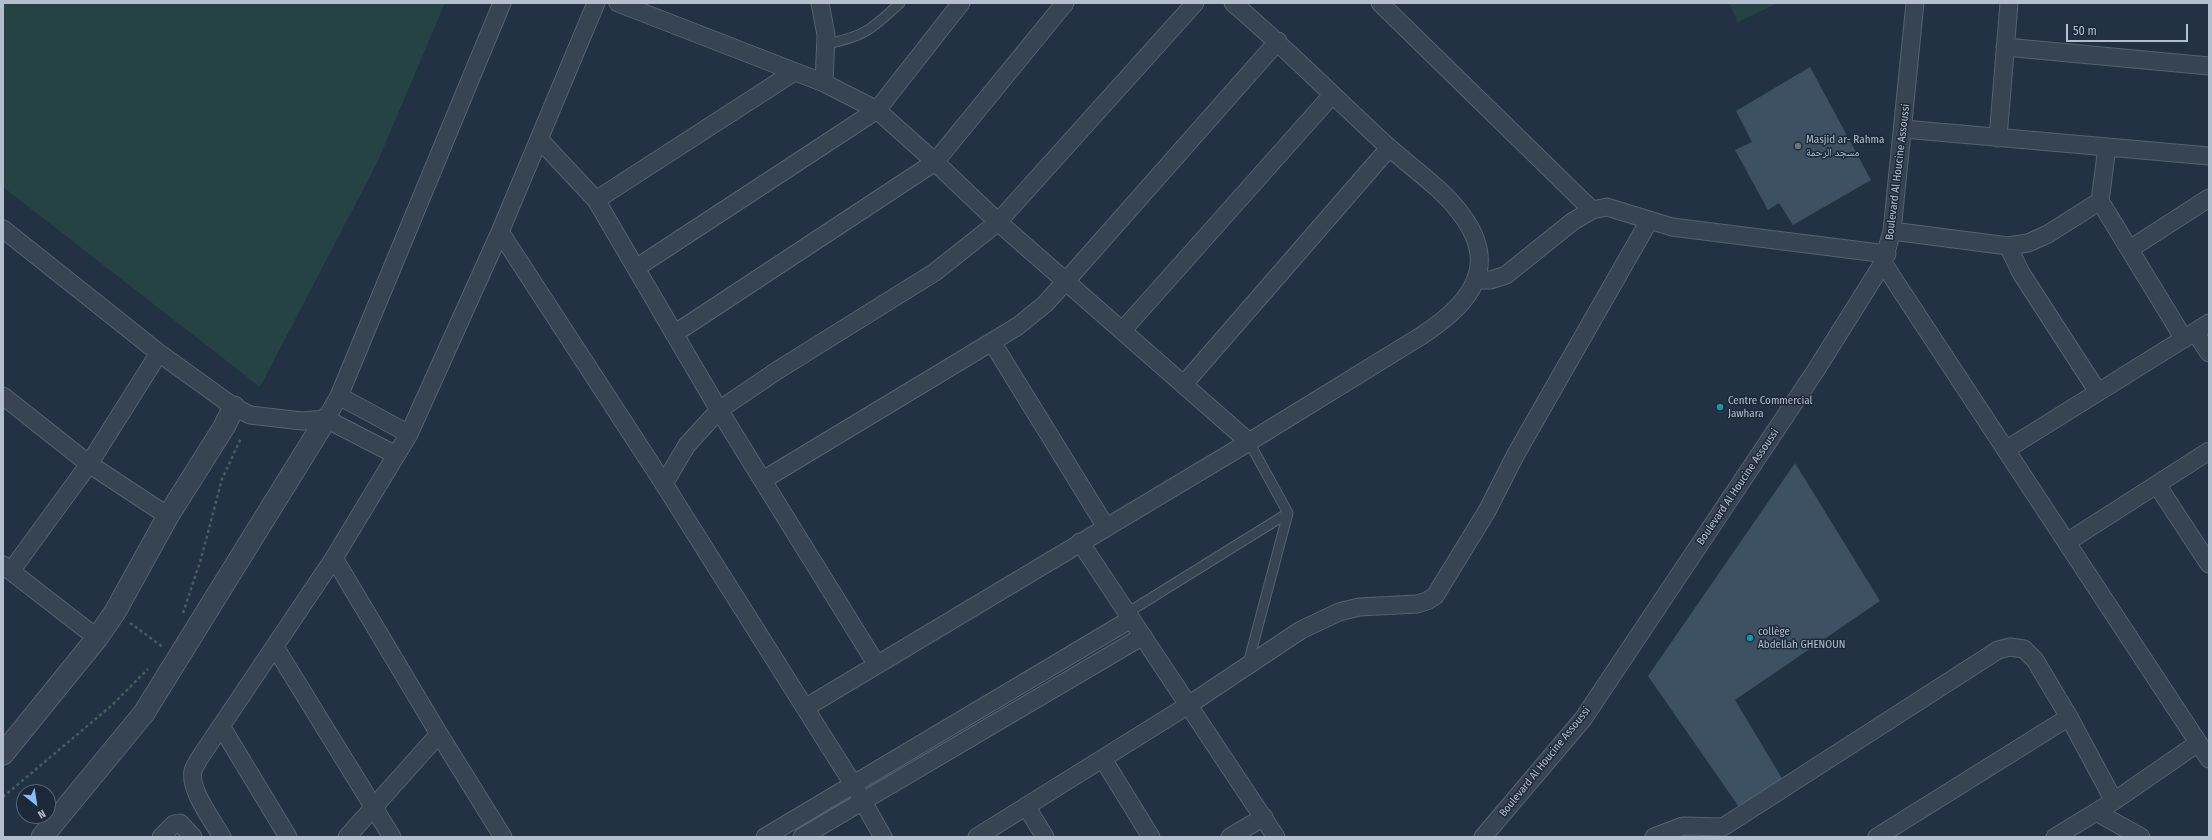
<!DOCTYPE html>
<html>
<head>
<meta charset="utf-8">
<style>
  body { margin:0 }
  #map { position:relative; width:2212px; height:840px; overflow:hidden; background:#233243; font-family:"Fira Sans Condensed",sans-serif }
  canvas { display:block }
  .frame { position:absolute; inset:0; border:4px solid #b4bfcd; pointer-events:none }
  .north { position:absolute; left:16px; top:784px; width:40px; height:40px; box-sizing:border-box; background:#1c2938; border:1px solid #596574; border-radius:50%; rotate:150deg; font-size:11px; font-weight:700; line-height:16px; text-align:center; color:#b4bfcd }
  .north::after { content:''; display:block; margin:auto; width:14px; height:18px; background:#87bcff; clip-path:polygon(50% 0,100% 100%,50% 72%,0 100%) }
  .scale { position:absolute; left:2066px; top:24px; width:122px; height:18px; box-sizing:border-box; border:2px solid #b4bfcd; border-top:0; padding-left:5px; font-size:12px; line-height:14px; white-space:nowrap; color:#b4bfcd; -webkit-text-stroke:3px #1c2938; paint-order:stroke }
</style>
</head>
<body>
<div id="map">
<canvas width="2212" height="840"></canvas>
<div class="frame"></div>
<div class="north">N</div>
<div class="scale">50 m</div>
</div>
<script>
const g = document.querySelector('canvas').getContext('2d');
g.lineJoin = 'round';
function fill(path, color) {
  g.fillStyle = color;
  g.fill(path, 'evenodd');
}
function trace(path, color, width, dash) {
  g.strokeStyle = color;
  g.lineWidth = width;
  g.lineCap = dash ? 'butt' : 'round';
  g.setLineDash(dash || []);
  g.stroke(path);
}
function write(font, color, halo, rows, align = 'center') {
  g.font = font + ' "Fira Sans Condensed","Noto Naskh Arabic",sans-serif';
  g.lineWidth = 3;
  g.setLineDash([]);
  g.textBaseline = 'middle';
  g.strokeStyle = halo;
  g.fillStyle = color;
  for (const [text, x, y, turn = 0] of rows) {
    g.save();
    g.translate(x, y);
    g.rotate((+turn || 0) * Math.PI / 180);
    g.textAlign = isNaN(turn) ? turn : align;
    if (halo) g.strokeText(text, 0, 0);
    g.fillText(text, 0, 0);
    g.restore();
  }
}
fill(new Path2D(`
  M 3,3 L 445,3 L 377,163 L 260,387 L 3,187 Z
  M 1729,3 L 1778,3 L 1738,22 Z`), '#254244');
fill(new Path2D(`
  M 1810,67 L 1871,180 L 1793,225 L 1779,203 L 1768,210 L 1735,150 L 1752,142 L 1736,111 Z
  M 1795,463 L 1880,601 L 1735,700 L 1783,780 L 1739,807 L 1648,676 Z`), '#3e5163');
const service = new Path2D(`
  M 826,44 C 864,37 872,29 900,3
  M 1127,613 L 1288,513
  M 1248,664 L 1288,513 L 1249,442`);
const minor = new Path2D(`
  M 618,3 L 824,83 L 877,110 L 935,162 L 998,222 L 1249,442
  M 820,3 L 826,35 L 824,83
  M 1380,3 L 1592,210
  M 2005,47 L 2209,66
  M 1904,129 L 2209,156
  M 1998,138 L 2009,3
  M 539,139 L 596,200 L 719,410 L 877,665
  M 596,200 L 794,72
  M 2100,201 L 2184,339
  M 3,229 L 159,353 L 234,407 L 250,415 L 302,421 L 326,419 L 396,455
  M 1892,231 L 2008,246 L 2028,243 L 2048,234 L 2100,201 L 2107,147
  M 500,232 L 664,484 L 853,784 L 883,837
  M 2008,246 L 2021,273 L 2098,392
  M 2130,249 L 2209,198
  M 1883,263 L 2209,759
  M 636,268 L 877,110 L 961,3
  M 1475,280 L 1491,280 L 1506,275 L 1572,222 L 1592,210 L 1607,207 L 1672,227 L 1887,254
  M 1122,331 L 1332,95
  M 2195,332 L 2209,353
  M 674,334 L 935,162 L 1065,3
  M 992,342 L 1106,527
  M 1184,384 L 1389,148
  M 3,396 L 89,464 L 168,516
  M 339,396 L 409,434
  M 326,419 L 339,396 L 502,3
  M 2007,449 L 2209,323
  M 763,480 L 1018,326 L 1045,304 L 1066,281 L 1278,41
  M 664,484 L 687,445 L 719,410 L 778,370 L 935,272 L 998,222 L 1195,3
  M 2157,485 L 2209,564
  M 1080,542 L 1276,837
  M 2067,542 L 2209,451
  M 334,558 L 439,734 L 503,837
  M 3,565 L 97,638
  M 11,571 L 89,464 L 159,353
  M 275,647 L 392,837
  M 805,708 L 1249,442 L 1421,336 C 1450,317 1487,288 1478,248 C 1475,234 1467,221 1458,210 C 1438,185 1408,165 1384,143 C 1333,96 1285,47 1233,3
  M 221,726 L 288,837
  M 1103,759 L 1151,837
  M 1026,806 L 1045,837
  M 2096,812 L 2141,837
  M 161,837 L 174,824 L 180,823 L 193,837
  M 222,837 C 213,821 189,790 193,771 C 194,767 197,763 199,759 L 334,558 L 409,434 L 500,232 L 596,3
  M 347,837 L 439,734
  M 765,837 L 1131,619
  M 802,837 L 1143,636
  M 977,837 L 1190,704 L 1301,630 L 1339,612 L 1359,607 L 1417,604 L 1427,601 L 1435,596 L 1487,511 L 1516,454 L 1649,221
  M 1230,837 L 1264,817
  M 1483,837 L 1583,719 L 1816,370 L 1883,263 L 1892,231 L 1915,3
  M 1654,837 L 1683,826 L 1723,827 L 1998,650 L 2010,647 L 2024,649 L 2035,660 L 2069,717 L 2114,801
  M 1877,837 L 2069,717
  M 2055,837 L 2114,801 L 2198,743`);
const tertiary = new Path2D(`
  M 3,754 L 97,638 L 115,612 L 168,516 L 224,427 L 234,407
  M 42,837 L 144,713 L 326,419`);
trace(service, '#556270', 11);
trace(minor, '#556270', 19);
trace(tertiary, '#556270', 23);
trace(new Path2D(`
  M 183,613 L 201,559 L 222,479 L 241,438
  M 130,623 L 163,647
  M 3,797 L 111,706 L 148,669`), '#435f61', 2.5, [3, 3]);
trace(service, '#374452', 9);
trace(minor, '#374452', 17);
trace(tertiary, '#374452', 21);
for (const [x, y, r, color] of [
  [1798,146,4,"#6b7280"],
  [1720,407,4,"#0f9aa8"],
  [1750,638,4,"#0f9aa8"]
]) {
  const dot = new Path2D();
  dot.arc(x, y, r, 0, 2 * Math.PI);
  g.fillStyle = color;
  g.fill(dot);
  trace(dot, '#1c2938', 1.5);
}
write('11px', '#b4bfcd', '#1c2938', [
  ["Masjid ar- Rahma",1806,140],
  ["مسجد الرحمة",1806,153],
  ["Centre Commercial",1728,401],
  ["Jawhara",1728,414],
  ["collège",1758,632],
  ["Abdellah GHENOUN",1758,645]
], 'left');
write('11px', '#b4bfcd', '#1c2938', [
  ["Boulevard Al Houcine Assoussi",1898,172,-83],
  ["Boulevard Al Houcine Assoussi",1738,487,-56],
  ["Boulevard Al Houcine Assoussi",1545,762,-51]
]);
</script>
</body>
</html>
